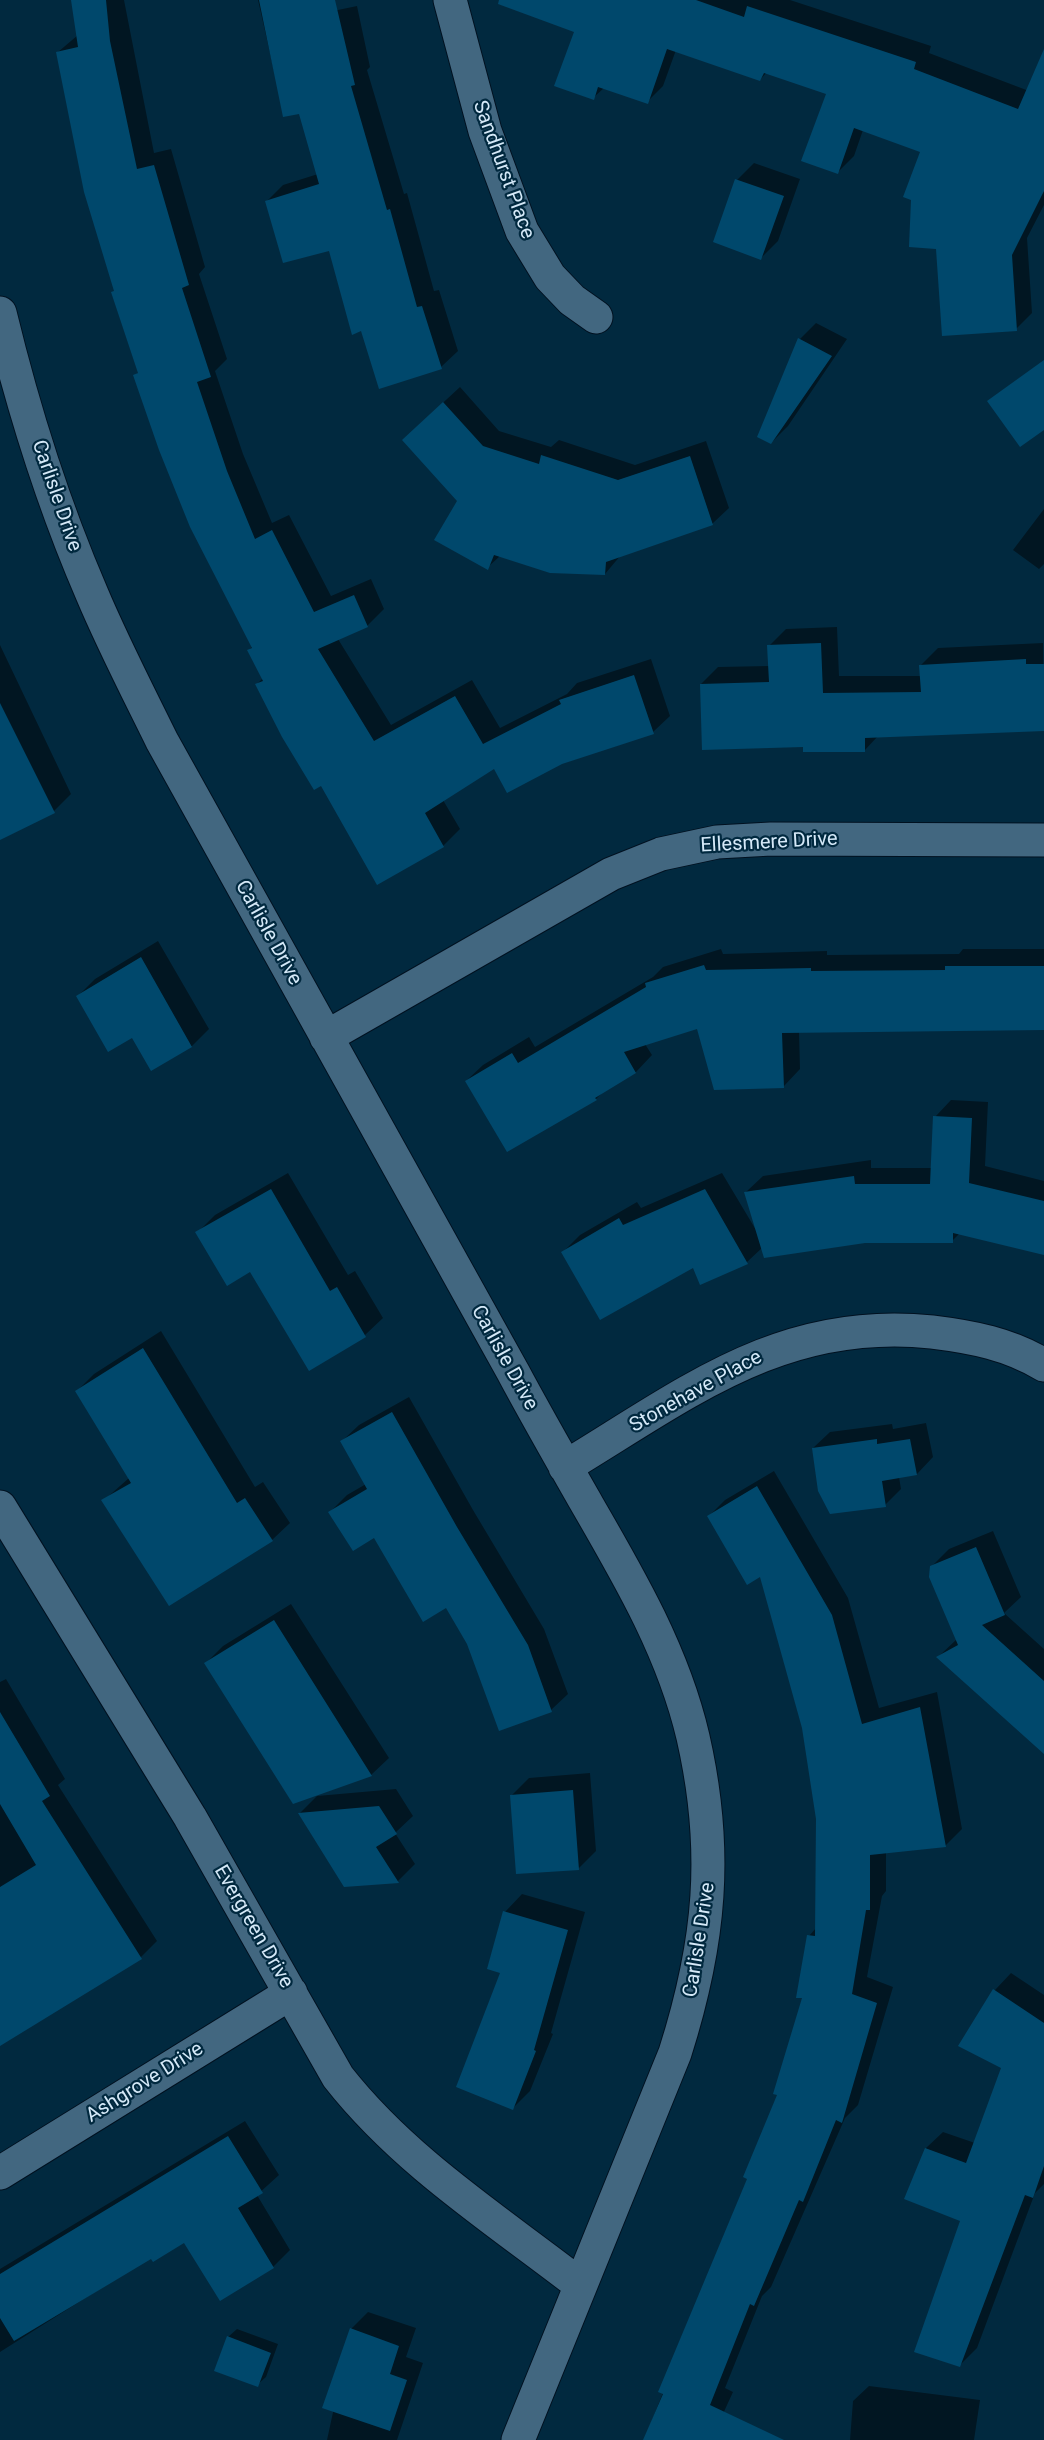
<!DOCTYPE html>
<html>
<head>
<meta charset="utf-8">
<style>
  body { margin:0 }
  canvas { display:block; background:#01293f }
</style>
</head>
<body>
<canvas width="1044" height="2440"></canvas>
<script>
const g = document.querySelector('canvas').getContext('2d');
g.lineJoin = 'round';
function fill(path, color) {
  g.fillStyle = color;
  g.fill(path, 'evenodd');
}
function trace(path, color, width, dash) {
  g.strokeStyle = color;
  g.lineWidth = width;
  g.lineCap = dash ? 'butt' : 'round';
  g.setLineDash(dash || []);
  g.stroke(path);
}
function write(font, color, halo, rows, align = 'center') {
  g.font = font + ' Roboto,sans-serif';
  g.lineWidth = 4.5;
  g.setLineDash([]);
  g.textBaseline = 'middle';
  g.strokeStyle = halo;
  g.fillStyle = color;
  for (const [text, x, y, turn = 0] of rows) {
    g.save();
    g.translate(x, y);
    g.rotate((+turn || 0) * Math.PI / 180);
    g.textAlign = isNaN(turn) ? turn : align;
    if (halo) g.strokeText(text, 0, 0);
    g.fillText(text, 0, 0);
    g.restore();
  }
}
fill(new Path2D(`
  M 73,0 L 124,0 L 154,153 L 171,149 L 205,267 L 199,274 L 227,359 L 215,371 L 243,454 L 272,523 L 289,515 L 331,596 L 371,579 L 384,609 L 367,626 L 338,639 L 391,725 L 472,680 L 500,728 L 567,694 L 577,683 L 651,659 L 670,716 L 653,732 L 562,763 L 495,767 L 443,800 L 460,829 L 443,846 L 321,784 L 257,684 L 263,678 L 249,650 L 253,646 L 135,375 L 139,372 L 115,290 L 58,52 L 78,35 Z
  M 258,0 L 333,0 L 333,11 L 357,6 L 370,67 L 367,70 L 404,194 L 407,193 L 434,291 L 439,290 L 458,351 L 441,367 L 362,330 L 330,249 L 267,201 L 283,185 L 318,174 L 300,112 L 284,115 Z
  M 554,0 L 790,0 L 931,46 L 929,53 L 1029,91 L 1044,78 L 1044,205 L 1027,238 L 1032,313 L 1016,329 L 938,247 L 921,151 L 863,130 L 854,156 L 838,172 L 828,93 L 767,72 L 760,80 L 676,50 L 663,86 L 647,102 L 604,88 L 593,98 L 576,31 Z
  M 754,163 L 800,179 L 778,241 L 761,258 L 737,180 Z
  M 816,323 L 847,339 L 788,426 L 771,443 L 800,339 Z
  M 460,387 L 499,431 L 551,447 L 559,440 L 635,465 L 706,441 L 729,508 L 712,524 L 621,555 L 605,574 L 500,556 L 487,568 L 459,500 L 420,424 Z
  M 1044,509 L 1044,564 L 1039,569 L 1013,550 Z
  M 837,627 L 839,676 L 921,676 L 921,665 L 938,648 L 1043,643 L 1044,730 L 879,735 L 864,751 L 804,746 L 701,684 L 718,667 L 769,666 L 769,646 L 786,629 Z
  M 0,645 L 71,794 L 54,811 L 0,838 Z
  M 158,941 L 209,1029 L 192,1046 L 152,1069 L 132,1036 L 78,996 L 95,979 Z
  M 721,949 L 723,954 L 827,951 L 827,955 L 959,954 L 963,949 L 1044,949 L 1044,1024 L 799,1031 L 800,1069 L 784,1086 L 698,1027 L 645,1044 L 652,1055 L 636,1072 L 604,1091 L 596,1099 L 466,1081 L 483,1065 L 529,1037 L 535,1047 L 653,977 L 663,967 Z
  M 951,1100 L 988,1102 L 985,1166 L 1044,1181 L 1044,1254 L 960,1233 L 952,1241 L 865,1241 L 762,1248 L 747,1262 L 701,1283 L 693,1265 L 563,1252 L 580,1235 L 637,1202 L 641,1208 L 722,1173 L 756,1230 L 746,1192 L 763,1176 L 871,1160 L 871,1168 L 932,1168 L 935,1117 Z
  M 288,1173 L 348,1275 L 355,1271 L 383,1318 L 365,1335 L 309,1369 L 251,1270 L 197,1233 L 215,1215 Z
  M 161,1331 L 255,1487 L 263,1482 L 290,1523 L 272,1540 L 169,1604 L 103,1501 L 129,1478 L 77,1391 L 94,1374 Z
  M 409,1397 L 473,1510 L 544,1629 L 568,1694 L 551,1710 L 469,1643 L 446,1606 L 374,1536 L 330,1512 L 347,1495 L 366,1484 L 342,1441 L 359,1425 Z
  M 926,1423 L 933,1457 L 917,1474 L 899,1477 L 901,1489 L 885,1505 L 813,1448 L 830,1432 L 892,1424 L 893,1429 Z
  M 774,1471 L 848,1598 L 879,1708 L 937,1692 L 962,1829 L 945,1846 L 886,1852 L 886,1891 L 882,1896 L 867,1977 L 893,1987 L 858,2105 L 845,2118 L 771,2287 L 762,2296 L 725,2388 L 733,2392 L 711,2440 L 644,2440 L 749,2178 L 779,2094 L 804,1997 L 809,1936 L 816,1928 L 817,1819 L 804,1728 L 761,1575 L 709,1516 L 725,1500 Z
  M 993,1531 L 1021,1597 L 1004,1613 L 1044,1649 L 1044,1752 L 938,1657 L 957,1639 L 932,1566 L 949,1549 Z
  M 291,1604 L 389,1758 L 371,1775 L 293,1803 L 206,1663 L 223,1646 Z
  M 6,1679 L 65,1779 L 58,1785 L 157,1941 L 141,1957 L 0,2031 L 0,1682 Z
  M 590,1773 L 596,1851 L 579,1868 L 512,1795 L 529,1778 Z
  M 396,1789 L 413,1816 L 395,1833 L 415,1864 L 398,1881 L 345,1885 L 300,1813 L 317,1796 Z
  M 522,1894 L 585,1912 L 551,2033 L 553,2034 L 530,2091 L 513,2108 L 502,1972 L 505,1912 Z
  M 1011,1973 L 1044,1995 L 1044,2184 L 1035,2193 L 977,2348 L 960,2365 L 962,2220 L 926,2148 L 943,2132 L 975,2143 L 1003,2067 L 995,1990 Z
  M 245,2121 L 279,2175 L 257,2195 L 290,2250 L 273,2267 L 184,2241 L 152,2256 L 0,2352 L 0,2269 Z
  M 368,2312 L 416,2328 L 406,2357 L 423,2363 L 397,2440 L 327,2440 L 351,2329 Z
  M 237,2329 L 278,2344 L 266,2377 L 257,2385 L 228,2337 Z
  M 869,2386 L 980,2400 L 974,2440 L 850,2440 L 853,2401 Z`), '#0007');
fill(new Path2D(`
  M 71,0 L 106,0 L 110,41 L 137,169 L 154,165 L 189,285 L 182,288 L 211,377 L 197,382 L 227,471 L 255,539 L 272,530 L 314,612 L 354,595 L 368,627 L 318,649 L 374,741 L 455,696 L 483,744 L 561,704 L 559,700 L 634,675 L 654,734 L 562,764 L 507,793 L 494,769 L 425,813 L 444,847 L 377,885 L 321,786 L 314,790 L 282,737 L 255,684 L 263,681 L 247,650 L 252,648 L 190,527 L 159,450 L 133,375 L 138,373 L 111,292 L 114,291 L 84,192 L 56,52 L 78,47 Z
  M 259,0 L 335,0 L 355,85 L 351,86 L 387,210 L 390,209 L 417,307 L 422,306 L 442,369 L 379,389 L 361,331 L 352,335 L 329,251 L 283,263 L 265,201 L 319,184 L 299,114 L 283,117 Z
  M 499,0 L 696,0 L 744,17 L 747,6 L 916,62 L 914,69 L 1018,109 L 1044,49 L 1044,191 L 1012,255 L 1017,331 L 942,336 L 936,249 L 909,247 L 911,200 L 903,197 L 920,152 L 854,128 L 838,174 L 801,161 L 826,94 L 764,73 L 760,81 L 667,49 L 648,104 L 598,87 L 594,100 L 554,86 L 574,32 L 498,4 Z
  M 735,179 L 784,196 L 761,260 L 713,242 Z
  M 798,338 L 832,356 L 771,444 L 757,437 Z
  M 1044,360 L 1044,430 L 1020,447 L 987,401 Z
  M 443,402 L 483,446 L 539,464 L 541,455 L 618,480 L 690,456 L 713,525 L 606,562 L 605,575 L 550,573 L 494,555 L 488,570 L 434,540 L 457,501 L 402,440 Z
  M 821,643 L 823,693 L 921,692 L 919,665 L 1026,659 L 1026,664 L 1044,664 L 1044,731 L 865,738 L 865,752 L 803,752 L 803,747 L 702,750 L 700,684 L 769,682 L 767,645 Z
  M 0,703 L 55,813 L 0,840 Z
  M 141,957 L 192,1047 L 151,1071 L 132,1038 L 108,1052 L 76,996 Z
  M 704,965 L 706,970 L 811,968 L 811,971 L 945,970 L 945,966 L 1044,966 L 1044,1030 L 782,1033 L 784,1088 L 714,1090 L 697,1029 L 624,1052 L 636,1073 L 595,1098 L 597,1100 L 507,1152 L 465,1081 L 512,1053 L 518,1063 L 646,987 L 645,983 Z
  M 933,1116 L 972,1118 L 969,1183 L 1044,1201 L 1044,1255 L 953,1233 L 953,1243 L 865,1243 L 764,1258 L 744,1192 L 854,1176 L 855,1184 L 930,1184 Z
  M 271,1189 L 330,1291 L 337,1287 L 366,1337 L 309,1371 L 250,1272 L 227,1286 L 195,1232 Z
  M 705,1189 L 748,1264 L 700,1285 L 693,1268 L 600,1320 L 561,1252 L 619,1218 L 623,1225 Z
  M 143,1348 L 237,1503 L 245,1498 L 273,1541 L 169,1606 L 101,1500 L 131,1483 L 75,1391 Z
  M 392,1412 L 457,1527 L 528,1645 L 552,1712 L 499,1731 L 467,1644 L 446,1608 L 423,1622 L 374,1538 L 353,1551 L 328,1512 L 367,1489 L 340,1441 Z
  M 877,1439 L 877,1444 L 910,1439 L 917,1475 L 882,1481 L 886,1507 L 830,1514 L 818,1491 L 812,1448 Z
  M 757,1486 L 832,1615 L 862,1724 L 920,1707 L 946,1847 L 870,1855 L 870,1910 L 866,1910 L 852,1994 L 877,2003 L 842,2123 L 836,2120 L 803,2202 L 799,2200 L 754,2306 L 750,2304 L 710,2405 L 784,2440 L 643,2440 L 663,2394 L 658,2392 L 747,2179 L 743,2177 L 777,2095 L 773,2094 L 802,1998 L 796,1998 L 807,1935 L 815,1936 L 816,1819 L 802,1728 L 760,1577 L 747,1585 L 707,1516 Z
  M 976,1547 L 1005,1615 L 982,1625 L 1044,1681 L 1044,1754 L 936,1657 L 958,1645 L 929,1577 L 930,1566 Z
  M 274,1620 L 372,1776 L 293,1804 L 204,1663 Z
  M 0,1712 L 50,1796 L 42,1801 L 142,1959 L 0,2046 L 0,1887 L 36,1865 L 0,1804 Z
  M 573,1790 L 579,1870 L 516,1874 L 510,1795 Z
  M 379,1806 L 397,1834 L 376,1847 L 399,1883 L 344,1887 L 298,1813 Z
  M 503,1911 L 568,1930 L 534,2050 L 536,2051 L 513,2110 L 456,2087 L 500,1973 L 487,1969 Z
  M 993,1989 L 1044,2023 L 1044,2166 L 1033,2198 L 1025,2195 L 960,2367 L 914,2352 L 960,2221 L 904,2199 L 925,2148 L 966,2163 L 1001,2068 L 958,2046 Z
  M 228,2136 L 263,2193 L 238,2208 L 274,2268 L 220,2301 L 184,2243 L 153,2262 L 151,2259 L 14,2341 L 0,2318 L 0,2274 Z
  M 350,2328 L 399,2346 L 390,2374 L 407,2380 L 390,2431 L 322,2408 Z
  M 227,2336 L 271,2353 L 258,2387 L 214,2371 Z`), '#00486c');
const minor = new Path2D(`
  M 450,0 L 485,131 L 522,231 L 550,277 L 572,300 L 596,317
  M 0,313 C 23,408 53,504 92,594 C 113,644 138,692 162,741 C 279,952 396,1162 513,1372 C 536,1415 560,1457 584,1499 C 628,1575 673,1651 693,1737 C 719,1851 710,1943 675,2053 L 518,2440
  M 326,1037 L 611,874 L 661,854 L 717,842 L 771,839 L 1044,840
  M 565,1467 C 686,1394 782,1316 932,1332 C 973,1337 1009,1344 1044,1365
  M 0,1507 L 190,1817 L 338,2077 C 404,2161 495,2219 579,2284
  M 0,2173 L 291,1993`);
trace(minor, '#001120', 35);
trace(minor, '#426780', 33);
write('20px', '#d5e9f8', '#01293f', [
  ["Sandhurst Place",503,170,70],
  ["Carlisle Drive",56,496,71],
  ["Ellesmere Drive",769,843,-3],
  ["Carlisle Drive",268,933,61],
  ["Carlisle Drive",504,1358,61],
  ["Stonehave Place",696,1392,-29],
  ["Evergreen Drive",253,1927,60],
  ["Carlisle Drive",700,1940,-81],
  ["Ashgrove Drive",145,2083,-32]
]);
</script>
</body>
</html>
